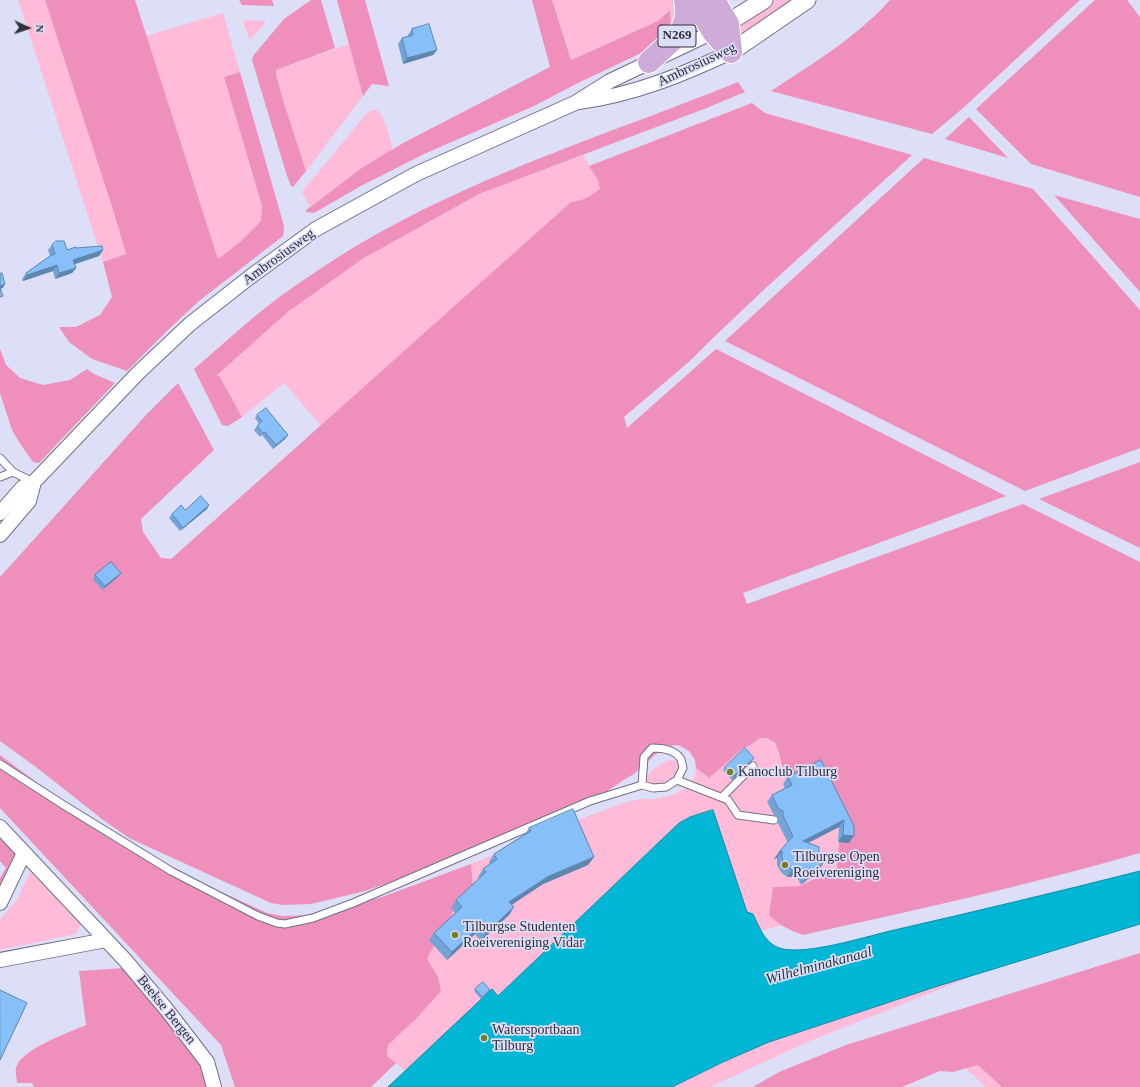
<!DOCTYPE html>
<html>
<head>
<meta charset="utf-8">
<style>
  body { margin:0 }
  #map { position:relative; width:1140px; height:1087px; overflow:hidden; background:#dddef8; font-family:"Times New Roman",serif }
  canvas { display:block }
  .north { position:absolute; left:8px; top:8px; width:40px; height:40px; -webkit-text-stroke:3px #dddef8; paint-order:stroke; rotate:93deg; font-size:11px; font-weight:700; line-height:16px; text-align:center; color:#30303a }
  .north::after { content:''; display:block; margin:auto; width:14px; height:18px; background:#30303a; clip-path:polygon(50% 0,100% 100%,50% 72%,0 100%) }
</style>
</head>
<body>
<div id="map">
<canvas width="1140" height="1087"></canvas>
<div class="north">N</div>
</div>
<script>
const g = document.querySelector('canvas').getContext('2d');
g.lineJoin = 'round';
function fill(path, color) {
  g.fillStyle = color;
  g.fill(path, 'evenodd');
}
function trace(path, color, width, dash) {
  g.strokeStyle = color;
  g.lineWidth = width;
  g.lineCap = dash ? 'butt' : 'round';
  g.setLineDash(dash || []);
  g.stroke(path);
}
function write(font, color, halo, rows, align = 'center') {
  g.font = font + ' "Times New Roman",serif';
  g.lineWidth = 3.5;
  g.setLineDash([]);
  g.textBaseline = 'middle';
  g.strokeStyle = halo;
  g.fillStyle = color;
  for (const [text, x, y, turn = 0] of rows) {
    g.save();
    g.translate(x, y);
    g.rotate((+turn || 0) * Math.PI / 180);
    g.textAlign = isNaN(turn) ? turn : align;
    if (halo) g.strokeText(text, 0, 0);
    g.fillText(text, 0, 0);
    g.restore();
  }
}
fill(new Path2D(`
  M 18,0 L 45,0 L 114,213 L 126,255 L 103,262 Z
  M 552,0 L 681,0 L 671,37 L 669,10 L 658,21 L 570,60 Z
  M 775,0 L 793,0 L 748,32 L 743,34 L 740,30 L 740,26 Z
  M 223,13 L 240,72 L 224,77 L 262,206 L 261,221 L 240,242 L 218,259 L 146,36 Z
  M 244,20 L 265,21 L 265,23 L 251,39 L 249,38 L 244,25 Z
  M 349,44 L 363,96 L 306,171 L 284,103 L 276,75 L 276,70 Z
  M 375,109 C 385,114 390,139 393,150 L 363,167 L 310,207 L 302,192 L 367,113 L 372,110 Z
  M 583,155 L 598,180 L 601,189 C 591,196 583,201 571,202 L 321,426 L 284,383 L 242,417 L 220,377 L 217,375 L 289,311 L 364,258 L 479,194 Z
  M 767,737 C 781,748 782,763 786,780 L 839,809 L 837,868 L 800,886 L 773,887 L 776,922 L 782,925 L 761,931 L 753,914 L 747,913 L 713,811 C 693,816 684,819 668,833 L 423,1068 L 408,1073 L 387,1056 L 388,1045 L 417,1018 L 441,991 L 438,977 L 427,960 L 428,954 L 432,949 L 438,933 L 453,907 L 473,887 L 471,864 C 523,843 574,820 627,802 C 641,797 659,801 672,795 C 685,789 696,783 696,768 L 709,778 L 742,749 L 752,744 L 760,738 Z
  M 669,760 L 677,761 L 680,763 L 680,780 C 669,783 653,792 646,780 C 649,770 661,764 669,760 Z
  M 31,870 L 82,923 L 76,934 L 0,950 L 0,920 L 18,898 Z
  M 967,976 L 968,978 L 810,1041 L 710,1087 L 672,1087 L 723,1062 L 769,1042 Z
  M 978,1064 L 1002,1087 L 986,1087 L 965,1068 Z`), '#ffbbd8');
fill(new Path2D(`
  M 45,0 L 135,0 L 218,259 L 240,242 L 261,221 L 262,206 L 224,77 L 240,72 L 284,226 L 283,236 L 199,301 L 168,330 L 127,371 L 92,359 L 69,342 L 59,327 L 76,327 L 100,315 L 112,297 L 103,262 L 126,254 L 114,213 Z
  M 239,0 L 272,0 L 274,6 L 242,5 Z
  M 311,0 L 321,0 L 335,48 L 276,70 L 276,75 L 284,103 L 306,171 L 293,187 L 291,186 L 287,176 L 252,60 L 253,56 L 284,19 Z
  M 337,0 L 365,0 L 389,86 L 372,84 L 363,96 Z
  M 532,0 L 552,0 L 571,60 L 658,21 L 670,10 L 671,37 L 654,47 L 578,83 L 534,106 L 424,154 L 359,187 L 314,213 L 307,212 L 305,211 L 363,167 L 405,142 L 550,67 Z
  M 890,0 L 1080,0 L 962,109 L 932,134 L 771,91 C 812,64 857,37 890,0 Z
  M 1095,0 L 1127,0 L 1140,17 L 1140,197 L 1031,164 L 976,109 Z
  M 738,82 L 745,92 L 704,109 L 479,194 L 364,258 L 289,311 L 217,375 L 220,377 L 242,417 L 228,426 L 222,425 L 194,369 C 226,342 257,312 292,288 C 322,267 353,247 384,230 C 497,168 620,130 738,82 Z
  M 752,103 L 765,113 L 912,155 L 769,285 L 715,336 L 691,360 L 624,417 L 627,428 L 716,349 L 1006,496 L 743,593 L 747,604 L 1023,504 L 1140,562 L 1140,853 C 1029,885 916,910 803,935 C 789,930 779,925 769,915 L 773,887 L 800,886 L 837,868 L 839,839 L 846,825 L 786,780 L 779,753 L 775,743 L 767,738 L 760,738 L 752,744 L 742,749 L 709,778 L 696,768 L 695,760 L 689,751 L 678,745 L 668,746 L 655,755 L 634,774 L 625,779 L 590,803 L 405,877 L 365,891 L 311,904 L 283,905 L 271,903 L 129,838 L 102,819 L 36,767 L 0,741 L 0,577 L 146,415 L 178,383 L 214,450 L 141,519 L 143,532 L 161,558 L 171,559 L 571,202 C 583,201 591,196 600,189 L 598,180 L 589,166 Z
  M 969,117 L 1008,158 L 945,139 Z
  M 924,158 L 1033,189 L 1140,310 L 1140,448 L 1025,491 L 725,341 Z
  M 1054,195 L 1140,219 L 1140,292 Z
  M 0,349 L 6,365 L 20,378 L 43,385 L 70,380 L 87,369 L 94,374 L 115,383 L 39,463 L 33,462 L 19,442 L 12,430 L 0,393 Z
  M 1140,462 L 1140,548 L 1039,499 Z
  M 0,755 L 51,793 L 88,824 L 124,847 L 267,913 L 282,916 L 310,915 L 382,897 L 471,864 L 473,887 L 453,907 C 454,920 443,924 438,933 C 435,938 435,944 433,948 C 431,952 428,955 427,959 L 438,977 L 441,991 L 417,1018 L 388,1045 L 387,1056 L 396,1063 L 371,1087 L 235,1087 L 221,1045 L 0,808 Z
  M 0,837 L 20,858 L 0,895 L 0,878 L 6,868 L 0,861 Z
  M 1140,953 L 1140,1087 L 1002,1087 L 978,1065 L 953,1072 L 940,1071 L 902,1087 L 753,1087 L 779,1072 L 846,1045 Z
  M 124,968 L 162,1007 L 207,1075 L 212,1087 L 34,1087 L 32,1083 L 17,1083 C 17,1079 15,1073 16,1068 C 19,1050 70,1032 86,1025 L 79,971 Z`), '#ef8fbb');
const water = new Path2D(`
  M 713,810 L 747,912 L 753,914 C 760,928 765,945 783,949 C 810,954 861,938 890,931 C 973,912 1057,892 1140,871 L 1140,924 L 935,987 L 769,1042 L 723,1062 L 672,1087 L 388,1087 L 492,989 L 498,996 L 679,823 L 690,817 Z`);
fill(water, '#00b6d5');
trace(water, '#0e8ea6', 1);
const service = new Path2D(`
  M 0,458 L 13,472 L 33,482
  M 0,477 L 13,472
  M 0,764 L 62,804 L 171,871 L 258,916 L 277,923 L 285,924 L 313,918 L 353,903 L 590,801 L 642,785 L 653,788 L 666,787 L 677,780 L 683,768 C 682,765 682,760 680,758 C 674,749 661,748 652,748 L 644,757 L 642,785
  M 677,780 L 728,800 L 738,815 L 774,820
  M 722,797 L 753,766`);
const minor = new Path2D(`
  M 579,102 C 633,95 682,75 731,52
  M 0,513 L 23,487 L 34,482 L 138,373 L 190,324 L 250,277 L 316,229 L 416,174 L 575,103 L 610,81 L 713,32
  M 0,535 L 29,501 L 34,482
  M 0,827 L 125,960 L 167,1010 L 207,1062 L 214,1087
  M 0,903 L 24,853
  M 0,960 L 106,940`);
const tertiary = new Path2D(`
  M 718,29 L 764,0
  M 731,52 L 807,0`);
const trunk = new Path2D(`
  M 694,0 L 713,32 L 731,52
  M 714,0 L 728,24 L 731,52
  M 649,62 L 679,34 C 686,23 688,13 685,0`);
trace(service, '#6f7087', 9);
trace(minor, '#6f7087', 16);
trace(tertiary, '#6f7087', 19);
trace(trunk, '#fff', 24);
trace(service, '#fff', 7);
trace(minor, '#fff', 14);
trace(tertiary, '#fff', 17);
trace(trunk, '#ceabd8', 22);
fill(new Path2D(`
  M 412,29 L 437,50 L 433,55 L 403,64 L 398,44 L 402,38 L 408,36 L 408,35 Z
  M 52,245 L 67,250 L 76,248 L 103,250 L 99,256 L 75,264 L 76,268 L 72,273 L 55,279 L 53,271 L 23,281 L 22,279 L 26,273 L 50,256 L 48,250 Z
  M 257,415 L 288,435 L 285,439 L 273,449 L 262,435 L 260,437 L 254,430 L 259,424 L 255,418 Z
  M 207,509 L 180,531 L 169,518 L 172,514 L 185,510 Z
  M 95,575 L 118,577 L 102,590 L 93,579 Z
  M 751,762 L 732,780 L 723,770 L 725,767 Z
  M 788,777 L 854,826 L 849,843 L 838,842 L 839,827 L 808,843 L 824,862 L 819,869 L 801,885 L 797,877 L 787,877 L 781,872 L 777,865 L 777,858 L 774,859 L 788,843 L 778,823 L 778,818 L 774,815 L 767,802 L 772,795 L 785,788 L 783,784 Z
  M 529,828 L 594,857 L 588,865 L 543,884 L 511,905 L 514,907 L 509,915 L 481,941 L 475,934 L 447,960 L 429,940 L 434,933 L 455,913 L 451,908 L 456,900 L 479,878 L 478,877 L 483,869 L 490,864 L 489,862 L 494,854 L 525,834 Z
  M 475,989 L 488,992 L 481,999 L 474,991 Z`), '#74a4d6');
fill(new Path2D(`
  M 437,50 L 433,55 L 403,64 L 407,58 Z
  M 103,250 L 99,256 L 69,266 L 73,260 Z
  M 57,265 L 53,271 L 23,281 L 27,275 Z
  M 76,268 L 72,273 L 55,279 L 59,273 Z
  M 5,284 L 3,288 L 0,289 L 0,286 Z
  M 288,435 L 285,439 L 273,449 L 276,445 Z
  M 209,505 L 207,509 L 180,531 L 183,528 Z
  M 121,573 L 118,577 L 102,590 L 105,586 Z
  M 754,758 L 751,762 L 732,780 L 734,776 Z
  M 844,820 L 839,827 L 798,848 L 803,841 Z
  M 843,835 L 854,836 L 849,843 L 838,842 Z
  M 782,851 L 777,858 L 774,859 L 779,852 Z
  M 594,857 L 588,865 L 543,884 L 504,910 L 509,902 L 549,876 Z
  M 824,862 L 819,869 L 801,885 L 806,878 Z
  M 792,870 L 802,870 L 797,877 L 787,877 Z
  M 514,907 L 509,915 L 481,941 L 486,933 Z
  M 480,926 L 475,934 L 447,960 L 452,952 Z`), '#5e86ae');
const building = new Path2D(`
  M 429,24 L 437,50 L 407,58 L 402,38 L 413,35 L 412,29 Z
  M 56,241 L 64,241 L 67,250 L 76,247 L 76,248 L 102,246 L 103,250 L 73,260 L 76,268 L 59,273 L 57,265 L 27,275 L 26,273 L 50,256 L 55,254 L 52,245 Z
  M 2,273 L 5,284 L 0,286 L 0,274 Z
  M 0,288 L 3,296 L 0,297 Z
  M 266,408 L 288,435 L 276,445 L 265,432 L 263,433 L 257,426 L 262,421 L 257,415 Z
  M 201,496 L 209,505 L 183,528 L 172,514 L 181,505 L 185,510 Z
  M 111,562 L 121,573 L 105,586 L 95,575 Z
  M 745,748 L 754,758 L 734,776 L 725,767 Z
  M 821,760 L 854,826 L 854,836 L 843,835 L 844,820 L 803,841 L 819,847 L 819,856 L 824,862 L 806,878 L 802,870 L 792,870 L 786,865 L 782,858 L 782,851 L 779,852 L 793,836 L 783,816 L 783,811 L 778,808 L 772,795 L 792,785 L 788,777 Z
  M 573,809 L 594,857 L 549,876 L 509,902 L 514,907 L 486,933 L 480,926 L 452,952 L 434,933 L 462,907 L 456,900 L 486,872 L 483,869 L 497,859 L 494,854 L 531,831 L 529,828 Z
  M 483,982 L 490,990 L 482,997 L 475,989 Z
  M 0,990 L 27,1003 L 0,1060 Z`);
fill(building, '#87bff9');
trace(building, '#5e86ae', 1);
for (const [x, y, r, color] of [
  [730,772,4,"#777e28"],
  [785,865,4,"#777e28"],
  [455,935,4,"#777e28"],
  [484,1038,4,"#777e28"]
]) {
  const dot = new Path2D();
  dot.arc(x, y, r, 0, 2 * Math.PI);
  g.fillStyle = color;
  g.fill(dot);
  trace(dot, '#dddef8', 1.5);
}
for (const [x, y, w] of [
  [677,36,38]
]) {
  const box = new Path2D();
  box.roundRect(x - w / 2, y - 11, w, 22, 3);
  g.fillStyle = '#dddef8';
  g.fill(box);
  trace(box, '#30303a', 1);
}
write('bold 13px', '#30303a', null, [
  ["N269",677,36]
]);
write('14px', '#30303a', '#dddef8', [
  ["Ambrosiusweg",697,65,-25],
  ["Ambrosiusweg",279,257,-36],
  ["Beekse Bergen",166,1010,51]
]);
write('14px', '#30303a', '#dddef8', [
  ["Kanoclub Tilburg",738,772],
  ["Tilburgse Open",793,857],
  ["Roeivereniging",793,873],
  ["Tilburgse Studenten",463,927],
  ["Roeivereniging Vidar",463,943],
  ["Watersportbaan",492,1030],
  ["Tilburg",492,1046]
], 'left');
write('italic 15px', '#233a40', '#dddef8', [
  ["Wilhelminakanaal",819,966,-15]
]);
</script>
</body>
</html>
